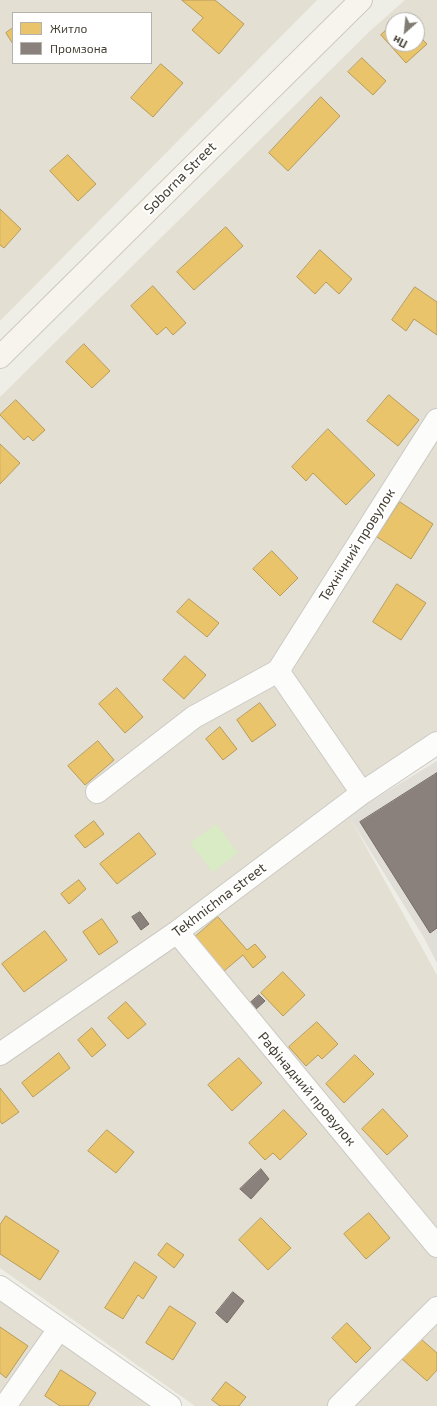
<!DOCTYPE html>
<html>
<head>
<meta charset="utf-8">
<style>
  body { margin:0 }
  #map { position:relative; width:437px; height:1406px; overflow:hidden; background:#eeede6; font-family:"Exo 2",sans-serif }
  canvas { display:block }
  .legend { position:absolute; left:12px; top:12px; width:140px; height:52px; box-sizing:border-box; background:#fff; border:1px solid #b4b2ad; margin:0; padding:5px 7px; list-style:none; font-size:12px; color:#443f33 }
  .legend li { display:flex; align-items:center; gap:8px; height:20px }
  .legend b { width:20px; border:1px solid #b4b2ad }
  .north { position:absolute; left:385px; top:12px; width:40px; height:40px; box-sizing:border-box; background:#fff; border:1px solid #b4b2ad; border-radius:50%; rotate:207deg; font-size:11px; font-weight:700; line-height:16px; text-align:center; color:#443f33 }
  .north::after { content:''; display:block; margin:auto; width:14px; height:18px; background:#807c72; clip-path:polygon(50% 0,100% 100%,50% 72%,0 100%) }
</style>
</head>
<body>
<div id="map">
<canvas width="437" height="1406"></canvas>
<ul class="legend">
<li><b style="height:11px;background:#e9c46a"></b>Житло</li>
<li><b style="height:11px;background:#8a817c"></b>Промзона</li>
</ul>
<div class="north">Пн</div>
</div>
<script>
const g = document.querySelector('canvas').getContext('2d');
g.lineJoin = 'round';
function fill(path, color) {
  g.fillStyle = color;
  g.fill(path, 'evenodd');
}
function trace(path, color, width, dash) {
  g.strokeStyle = color;
  g.lineWidth = width;
  g.lineCap = dash ? 'butt' : 'round';
  g.setLineDash(dash || []);
  g.stroke(path);
}
function write(font, color, halo, rows, align = 'center') {
  g.font = font + ' "Exo 2",sans-serif';
  g.lineWidth = 4;
  g.setLineDash([]);
  g.textBaseline = 'middle';
  g.strokeStyle = halo;
  g.fillStyle = color;
  for (const [text, x, y, turn = 0] of rows) {
    g.save();
    g.translate(x, y);
    g.rotate((+turn || 0) * Math.PI / 180);
    g.textAlign = isNaN(turn) ? turn : align;
    if (halo) g.strokeText(text, 0, 0);
    g.fillText(text, 0, 0);
    g.restore();
  }
}
fill(new Path2D(`
  M 0,0 L 317,0 L 0,321 ZM 13,13 L 151,13 L 151,63 L 13,63 Z
  M 405,0 L 437,0 L 437,743 L 344,807 L 437,975 L 437,1406 L 195,1406 L 0,1268 L 0,397 L 370,31 ZM 393,20 L 417,20 L 417,44 L 393,44 Z
  M 0,1287 L 170,1406 L 0,1406 Z`), '#e3dfd3');
fill(new Path2D(`
  M 437,761 L 437,963 L 423,936 L 348,815 Z`), '#e1ded7');
fill(new Path2D(`
  M 216,824 L 238,853 L 213,872 L 190,843 Z`), '#d9ebc4');
const homes = new Path2D(`
  M 182,0 L 215,0 L 244,24 L 219,54 L 192,30 L 203,18 Z
  M 393,24 L 393,44 L 417,44 L 417,34 L 427,44 L 406,63 L 381,35 Z
  M 13,28 L 13,44 L 6,33 Z
  M 362,58 L 386,81 L 373,95 L 348,72 Z
  M 161,64 L 183,83 L 153,117 L 131,98 Z
  M 321,97 L 340,116 L 288,171 L 269,153 Z
  M 68,155 L 96,184 L 78,201 L 50,171 Z
  M 0,209 L 21,229 L 4,248 L 0,245 Z
  M 226,227 L 243,246 L 194,290 L 177,272 Z
  M 320,250 L 352,279 L 339,294 L 326,282 L 315,294 L 297,277 Z
  M 153,286 L 186,323 L 173,335 L 166,327 L 157,335 L 131,306 Z
  M 415,287 L 437,302 L 437,335 L 414,319 L 406,331 L 392,320 Z
  M 84,344 L 110,371 L 92,388 L 66,362 Z
  M 389,395 L 419,420 L 398,446 L 367,421 Z
  M 16,400 L 45,430 L 33,441 L 28,436 L 24,440 L 0,415 Z
  M 328,429 L 375,475 L 346,505 L 313,473 L 306,481 L 292,467 Z
  M 0,444 L 20,463 L 0,484 Z
  M 400,502 L 433,524 L 411,559 L 377,537 Z
  M 272,551 L 298,578 L 280,596 L 253,569 Z
  M 397,584 L 426,603 L 401,640 L 373,622 Z
  M 189,599 L 219,623 L 207,637 L 177,612 Z
  M 185,656 L 206,675 L 184,699 L 163,680 Z
  M 117,688 L 143,717 L 125,733 L 99,704 Z
  M 260,703 L 276,725 L 252,742 L 237,720 Z
  M 220,727 L 237,749 L 223,760 L 206,739 Z
  M 98,741 L 114,760 L 85,785 L 68,766 Z
  M 94,821 L 104,834 L 85,848 L 75,836 Z
  M 139,833 L 156,854 L 117,884 L 100,864 Z
  M 79,880 L 86,889 L 69,904 L 61,894 Z
  M 218,917 L 247,950 L 255,944 L 266,957 L 253,968 L 243,955 L 224,971 L 195,937 Z
  M 102,919 L 118,942 L 99,955 L 83,932 Z
  M 45,931 L 67,960 L 24,992 L 2,964 Z
  M 283,972 L 305,995 L 283,1016 L 261,993 Z
  M 126,1002 L 146,1024 L 128,1039 L 108,1018 Z
  M 317,1022 L 338,1044 L 322,1059 L 318,1055 L 306,1066 L 289,1047 Z
  M 92,1028 L 106,1045 L 92,1057 L 78,1040 Z
  M 59,1053 L 70,1068 L 33,1097 L 22,1083 Z
  M 355,1055 L 374,1074 L 344,1103 L 326,1084 Z
  M 239,1058 L 262,1083 L 232,1111 L 208,1085 Z
  M 0,1088 L 19,1112 L 2,1124 L 0,1121 Z
  M 383,1109 L 408,1136 L 387,1155 L 362,1129 Z
  M 284,1110 L 307,1134 L 280,1160 L 273,1153 L 265,1160 L 249,1143 Z
  M 107,1130 L 134,1152 L 116,1173 L 88,1151 Z
  M 369,1213 L 390,1238 L 366,1259 L 344,1234 Z
  M 6,1216 L 59,1251 L 40,1280 L 0,1254 L 0,1225 Z
  M 261,1218 L 291,1248 L 268,1270 L 239,1240 Z
  M 167,1243 L 184,1255 L 174,1268 L 158,1255 Z
  M 135,1262 L 157,1277 L 143,1299 L 138,1295 L 123,1319 L 105,1308 Z
  M 170,1306 L 196,1323 L 173,1360 L 146,1343 Z
  M 347,1323 L 371,1348 L 356,1363 L 332,1338 Z
  M 0,1327 L 28,1346 L 6,1378 L 0,1373 Z
  M 421,1339 L 437,1353 L 437,1370 L 427,1381 L 402,1359 Z
  M 61,1370 L 96,1393 L 88,1406 L 60,1406 L 45,1396 Z
  M 226,1382 L 246,1397 L 239,1406 L 220,1406 L 212,1400 Z`);
fill(homes, '#e9c46a');
trace(homes, '#b89c5a', 1);
const industry = new Path2D(`
  M 437,773 L 437,928 L 430,933 L 360,822 Z
  M 140,912 L 149,924 L 141,930 L 132,917 Z
  M 259,995 L 265,1001 L 255,1010 L 249,1004 Z
  M 261,1169 L 269,1179 L 251,1199 L 240,1189 Z
  M 233,1292 L 244,1301 L 227,1323 L 216,1313 Z`);
fill(industry, '#8a817c');
trace(industry, '#756d66', 1);
const minor = new Path2D(`
  M 278,671 L 362,793
  M 97,792 L 194,717 L 278,671 L 437,420
  M 177,932 L 437,1246
  M 0,1054 L 177,932 L 362,793 L 437,743
  M 0,1287 L 170,1406
  M 5,1406 L 59,1329
  M 339,1406 L 437,1308`);
const secondary = new Path2D(`
  M 0,357 L 361,0`);
trace(minor, '#cccac4', 24);
trace(secondary, '#cecabd', 24);
trace(minor, '#fcfcfb', 22);
trace(secondary, '#f6f4ed', 22);
write('14px', '#443f33', '#fff', [
  ["Soborna Street",180,178,-45],
  ["Технічний провулок",357,545,-58],
  ["Tekhnichna street",219,900,-37],
  ["Рафінадний провулок",307,1089,50]
]);
</script>
</body>
</html>
